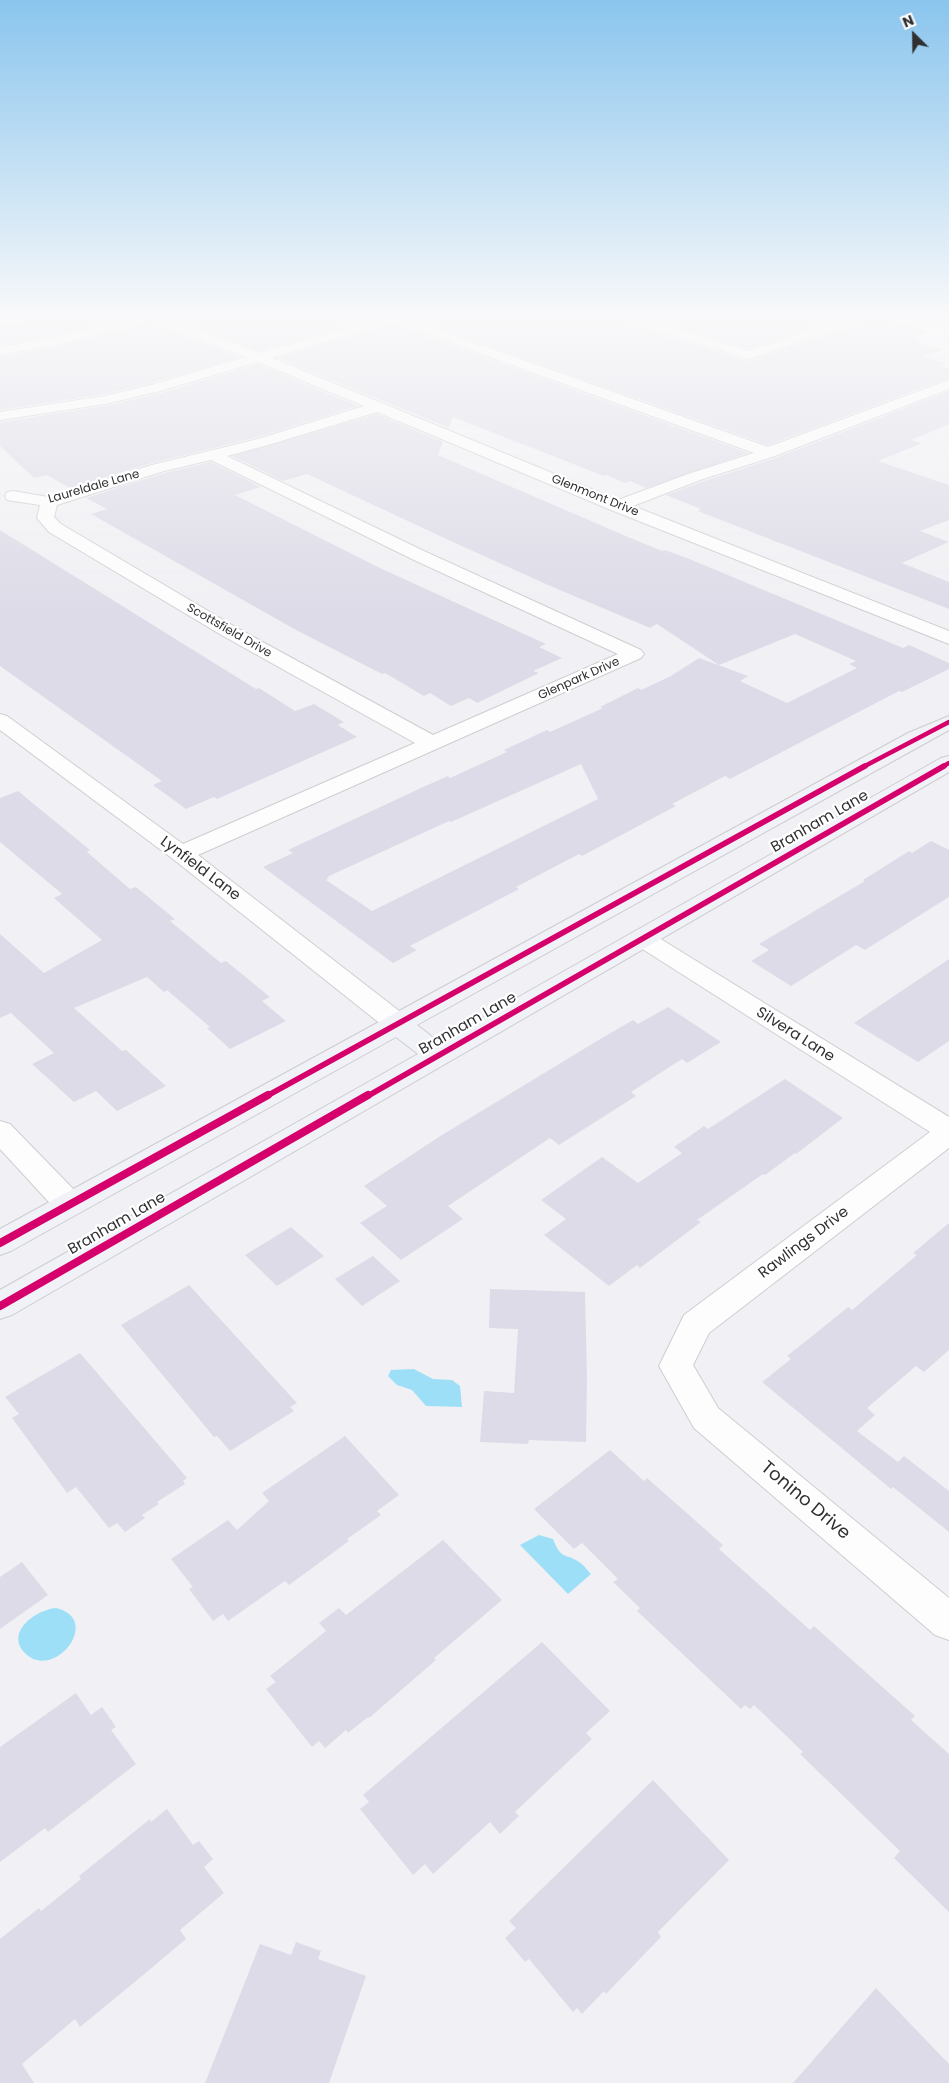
<!DOCTYPE html>
<html>
<head>
<meta charset="utf-8">
<style>
  body { margin:0 }
  #map { position:relative; width:949px; height:2083px; overflow:hidden; background:#f1f1f5; font-family:Poppins,sans-serif }
  canvas { display:block }
  .north { position:absolute; left:889px; top:10px; width:50px; height:50px; -webkit-text-stroke:4px #fff; paint-order:stroke; rotate:337deg; font-size:14px; font-weight:700; line-height:20px; text-align:center; color:#303033 }
  .north::after { content:''; display:block; margin:auto; width:18px; height:22px; background:#303033; clip-path:polygon(50% 0,100% 100%,50% 72%,0 100%) }
</style>
</head>
<body>
<div id="map">
<canvas width="949" height="2083"></canvas>
<div class="north">N</div>
</div>
<script>
const g = document.querySelector('canvas').getContext('2d');
g.lineJoin = 'round';
function fill(path, color) {
  g.fillStyle = color;
  g.fill(path, 'evenodd');
}
function trace(path, color, width, dash) {
  g.strokeStyle = color;
  g.lineWidth = width;
  g.lineCap = dash ? 'butt' : 'round';
  g.setLineDash(dash || []);
  g.stroke(path);
}
function write(font, color, halo, rows, align = 'center') {
  g.font = font + ' Poppins,sans-serif';
  g.lineWidth = 4.5;
  g.setLineDash([]);
  g.textBaseline = 'middle';
  g.strokeStyle = halo;
  g.fillStyle = color;
  for (const [text, x, y, turn = 0] of rows) {
    g.save();
    g.translate(x, y);
    g.rotate((+turn || 0) * Math.PI / 180);
    g.textAlign = isNaN(turn) ? turn : align;
    if (halo) g.strokeText(text, 0, 0);
    g.fillText(text, 0, 0);
    g.restore();
  }
}
fill(new Path2D(`
  M 414,1369 L 433,1379 L 452,1380 L 460,1386 L 462,1407 L 426,1406 L 412,1390 L 397,1385 L 388,1376 L 391,1370 Z
  M 539,1535 L 553,1539 C 562,1561 564,1552 579,1562 C 583,1564 587,1570 591,1574 L 568,1594 L 520,1545 Z
  M 56,1608 C 103,1619 55,1681 26,1654 C 4,1633 35,1610 56,1608 Z`), '#9ddff7');
fill(new Path2D(`
  M 30,319 L 119,319 L 56,335 L 0,345 L 0,326 Z
  M 147,319 L 151,319 L 153,324 L 240,357 L 151,383 L 105,394 L 0,410 L 0,357 L 57,347 L 144,324 Z
  M 175,319 L 372,319 L 260,351 Z
  M 413,319 L 627,319 L 629,324 L 747,361 L 862,324 L 864,319 L 885,319 L 929,331 L 914,337 L 926,340 L 918,343 L 944,350 L 922,356 L 947,363 L 940,366 L 949,369 L 949,378 L 768,445 Z
  M 652,319 L 839,319 L 748,349 Z
  M 394,324 L 748,453 L 646,488 L 630,481 L 625,483 L 606,475 L 604,476 L 453,417 L 449,428 L 278,358 Z
  M 258,364 L 358,406 L 258,437 L 152,463 L 70,488 L 47,475 L 34,478 L 0,446 L 0,422 L 105,406 L 161,393 Z
  M 949,391 L 949,424 L 911,440 L 922,443 L 878,461 L 949,485 L 949,520 L 920,531 L 949,542 L 902,563 L 949,582 L 949,609 L 698,511 L 701,509 L 666,495 L 701,482 L 776,458 Z
  M 377,414 L 443,442 L 438,455 L 621,534 L 662,551 L 665,550 L 687,558 L 903,648 L 909,645 L 949,663 L 949,669 L 902,692 L 899,691 L 730,779 L 725,776 L 672,804 L 676,806 L 582,856 L 579,854 L 516,887 L 519,889 L 410,946 L 417,950 L 393,963 L 263,867 L 293,853 L 288,850 L 421,788 L 448,776 L 450,778 L 507,752 L 504,750 L 547,730 L 550,732 L 603,708 L 600,707 L 638,688 L 641,690 L 671,676 L 699,658 L 748,676 L 740,681 L 787,703 L 857,668 L 849,664 L 856,661 L 795,634 L 719,665 L 657,624 L 650,628 L 548,585 L 455,543 L 307,474 L 283,481 L 232,456 ZM 581,764 L 598,799 L 372,911 L 326,880 L 329,878 L 327,877 L 449,821 L 451,822 Z
  M 211,462 L 261,487 L 235,495 L 380,568 L 546,644 L 539,647 L 562,658 L 533,671 L 539,673 L 477,703 L 469,698 L 451,706 L 430,693 L 424,696 L 385,673 L 382,674 L 296,630 L 91,514 L 107,509 L 86,498 L 164,473 Z
  M 0,530 L 256,689 L 259,688 L 295,711 L 314,704 L 344,722 L 338,725 L 357,737 L 217,799 L 214,797 L 186,809 L 153,785 L 162,781 L 0,666 Z
  M 18,791 L 90,850 L 87,852 L 130,889 L 136,887 L 175,919 L 170,921 L 221,963 L 226,961 L 270,997 L 262,1001 L 286,1021 L 230,1049 L 207,1028 L 210,1027 L 167,990 L 164,992 L 147,977 L 74,1008 L 122,1051 L 126,1050 L 166,1086 L 117,1111 L 96,1091 L 74,1102 L 32,1064 L 54,1053 L 11,1013 L 0,1018 L 0,934 L 44,973 L 102,940 L 54,898 L 62,894 L 0,842 L 0,798 Z
  M 931,841 L 949,850 L 949,897 L 865,950 L 856,945 L 791,986 L 751,961 L 769,950 L 759,944 L 865,881 L 863,880 L 909,851 L 912,853 Z
  M 949,959 L 949,1041 L 918,1062 L 854,1023 Z
  M 668,1007 L 721,1042 L 687,1063 L 682,1059 L 631,1092 L 636,1096 L 559,1145 L 550,1138 L 448,1206 L 463,1219 L 401,1260 L 360,1223 L 387,1206 L 364,1186 L 442,1135 L 597,1041 L 633,1020 L 638,1024 Z
  M 785,1079 L 843,1118 L 796,1154 L 795,1153 L 765,1175 L 763,1174 L 697,1220 L 701,1222 L 640,1268 L 637,1265 L 609,1286 L 544,1235 L 566,1219 L 541,1200 L 602,1157 L 638,1183 L 682,1153 L 674,1147 L 704,1126 L 708,1129 Z
  M 949,1223 L 949,1350 L 924,1372 L 916,1366 L 867,1408 L 875,1415 L 857,1431 L 898,1462 L 904,1456 L 949,1491 L 949,1532 L 893,1487 L 891,1489 L 762,1382 L 791,1359 L 787,1356 L 821,1329 L 848,1307 L 852,1310 L 917,1255 L 913,1253 Z
  M 291,1227 L 324,1256 L 277,1286 L 245,1255 Z
  M 373,1256 L 400,1281 L 362,1306 L 335,1279 Z
  M 189,1285 L 297,1403 L 290,1407 L 294,1411 L 230,1451 L 217,1436 L 214,1437 L 121,1325 Z
  M 490,1289 L 585,1292 L 587,1378 L 586,1442 L 529,1440 L 528,1444 L 480,1442 L 484,1391 L 514,1393 L 518,1329 L 489,1328 Z
  M 80,1353 L 187,1478 L 183,1481 L 185,1484 L 157,1502 L 159,1504 L 142,1515 L 145,1518 L 125,1532 L 117,1523 L 109,1528 L 76,1487 L 67,1493 L 12,1418 L 19,1414 L 5,1397 Z
  M 345,1436 L 399,1495 L 377,1511 L 381,1515 L 347,1539 L 349,1541 L 289,1585 L 285,1581 L 228,1621 L 223,1614 L 213,1621 L 189,1589 L 193,1587 L 171,1559 L 228,1520 L 237,1530 L 269,1501 L 262,1493 Z
  M 610,1450 L 644,1481 L 647,1478 L 723,1545 L 719,1549 L 810,1630 L 814,1626 L 915,1716 L 911,1720 L 949,1754 L 949,1912 L 894,1858 L 900,1851 L 800,1754 L 803,1752 L 754,1705 L 750,1709 L 745,1705 L 741,1709 L 637,1611 L 640,1608 L 613,1582 L 618,1579 L 582,1543 L 574,1549 L 534,1509 Z
  M 443,1540 L 502,1600 L 434,1658 L 436,1660 L 369,1718 L 368,1717 L 348,1733 L 346,1730 L 325,1748 L 319,1741 L 312,1747 L 266,1689 L 276,1682 L 270,1676 L 326,1631 L 319,1623 L 339,1608 L 346,1615 Z
  M 22,1562 L 48,1595 L 0,1629 L 0,1577 Z
  M 542,1642 L 610,1711 L 586,1733 L 592,1739 L 515,1812 L 519,1816 L 500,1834 L 490,1822 L 433,1874 L 425,1864 L 413,1875 L 360,1809 L 369,1802 L 363,1795 Z
  M 76,1693 L 91,1715 L 102,1707 L 116,1727 L 111,1730 L 136,1764 L 48,1832 L 45,1828 L 0,1862 L 0,1747 Z
  M 653,1780 L 729,1860 L 658,1932 L 661,1937 L 606,1994 L 604,1991 L 582,2014 L 577,2008 L 573,2012 L 529,1959 L 525,1962 L 505,1938 L 516,1928 L 509,1921 Z
  M 167,1809 L 193,1845 L 199,1841 L 213,1859 L 204,1867 L 224,1893 L 180,1930 L 186,1939 L 142,1976 L 80,2027 L 75,2019 L 22,2064 L 34,2083 L 0,2083 L 0,1939 L 39,1908 L 41,1911 L 81,1879 L 79,1876 L 150,1819 L 151,1822 Z
  M 296,1942 L 321,1951 L 318,1959 L 366,1976 L 329,2083 L 205,2083 L 260,1944 L 291,1955 Z
  M 876,1988 L 949,2064 L 949,2083 L 793,2083 Z`), '#dcdbe7');
const minor = new Path2D(`
  M 125,319 L 145,319 L 144,322 L 57,345 L 0,355 L 0,347 L 56,337 Z
  M 153,319 L 170,319 L 260,353 L 378,319 L 408,319 L 768,447 L 949,380 L 949,389 L 775,456 L 700,480 L 633,506 L 949,631 L 949,644 L 611,510 L 377,412 L 268,445 L 227,456 L 426,552 L 641,650 L 644,654 L 641,658 L 198,855 L 407,1017 L 411,1023 L 407,1029 L 397,1032 L 387,1029 L 173,859 L 0,730 L 0,714 L 7,716 L 183,844 L 415,743 L 223,636 L 49,532 L 37,518 L 40,505 L 7,500 L 5,496 L 7,492 L 13,491 L 48,497 L 152,465 L 258,439 L 364,406 L 258,362 L 160,391 L 105,404 L 0,420 L 0,412 L 105,396 L 151,385 L 246,357 L 154,322 ZM 394,322 L 754,453 L 688,474 L 618,500 L 272,358 ZM 211,460 L 414,560 L 618,654 L 433,735 L 237,628 L 61,524 L 54,517 L 57,505 L 164,471 Z
  M 629,319 L 647,319 L 748,351 L 844,319 L 862,319 L 861,322 L 748,359 L 630,322 Z
  M 642,930 L 651,933 L 949,1117 L 949,1148 L 709,1333 L 693,1365 L 718,1408 L 949,1598 L 949,1640 L 935,1635 L 694,1428 L 659,1366 L 684,1315 L 930,1132 L 633,943 L 629,938 L 633,933 Z
  M 0,1121 L 10,1124 L 80,1196 L 84,1204 L 80,1212 L 69,1215 L 58,1212 L 0,1149 Z`);
const major = new Path2D(`
  M 949,716 L 949,730 L 417,1025 L 439,1042 L 941,758 L 949,756 L 949,772 L 12,1315 L 0,1319 L 0,1290 L 418,1054 L 396,1037 L 11,1251 L 0,1255 L 0,1229 L 908,733 Z`);
trace(minor, '#ceced0', 2);
trace(major, '#cdcdce', 2);
fill(minor, '#fdfdfe');
fill(major, '#f0f2f8');
trace(new Path2D(`
  M 863,767 L 949,722
  M 942,767 L 949,763`), '#d6006c', 4.5);
trace(new Path2D(`
  M 265,1097 L 865,766
  M 366,1097 L 944,766`), '#d6006c', 5.5);
trace(new Path2D(`
  M 0,1243 L 268,1095
  M 0,1306 L 368,1095`), '#d6006c', 8);
const sky = g.createLinearGradient(0, 0, 0, 610);
sky.addColorStop(0, '#8ac5ee');
sky.addColorStop(0.52, '#f9f9fa');
sky.addColorStop(1, '#f9f9fa00');
g.fillStyle = sky;
g.fillRect(0, 0, 949, 610);
write('12px', '#303033', '#fff', [
  ["Laureldale Lane",94,487,-16],
  ["Glenmont Drive",595,496,22],
  ["Scottsfield Drive",229,631,30],
  ["Glenpark Drive",579,679,-24]
]);
write('15px', '#303033', '#fff', [
  ["Branham Lane",820,822,-30],
  ["Lynfield Lane",200,869,37],
  ["Branham Lane",468,1024,-30],
  ["Silvera Lane",795,1035,32],
  ["Branham Lane",117,1224,-30],
  ["Rawlings Drive",804,1243,-37]
]);
write('18px', '#303033', '#fff', [
  ["Tonino Drive",805,1501,40]
]);
</script>
</body>
</html>
